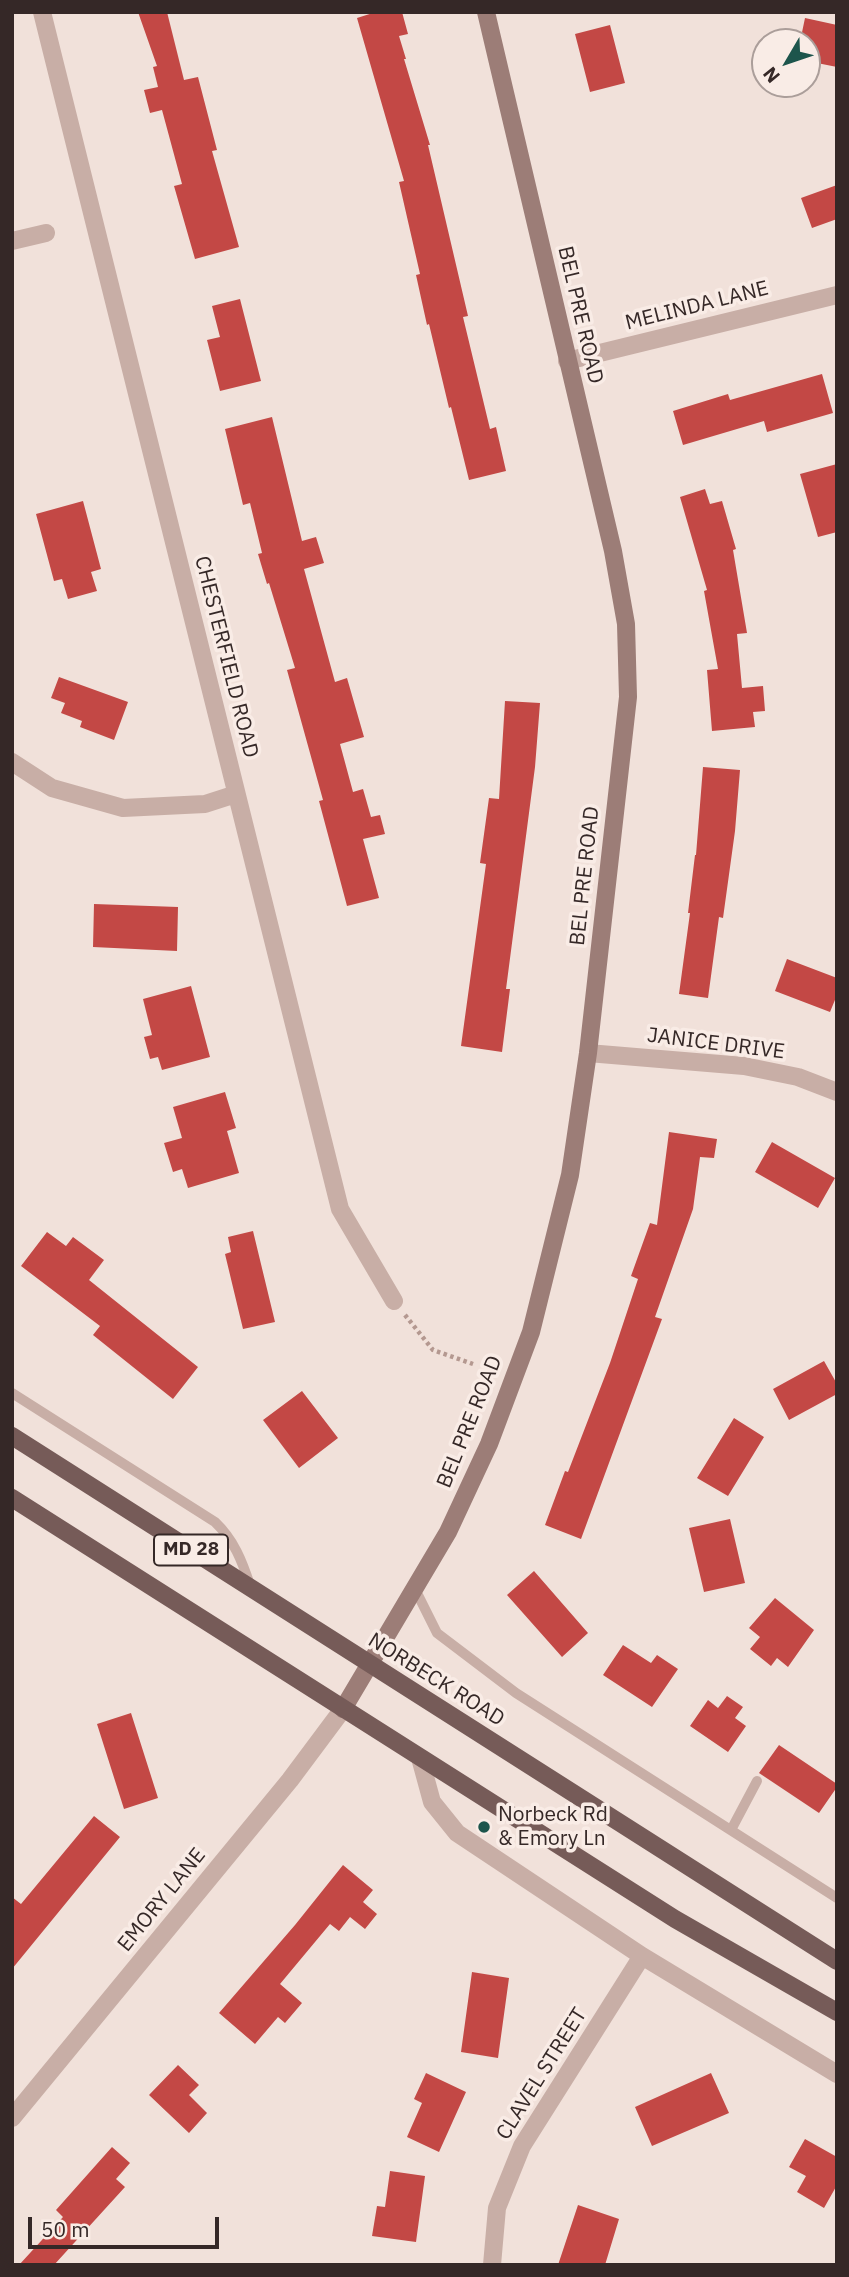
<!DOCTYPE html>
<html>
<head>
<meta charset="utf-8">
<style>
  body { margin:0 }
  #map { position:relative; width:849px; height:2277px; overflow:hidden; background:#f1e1da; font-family:"IBM Plex Sans",sans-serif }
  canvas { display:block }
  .frame { position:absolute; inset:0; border:14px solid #352827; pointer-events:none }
  .north { position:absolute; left:751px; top:28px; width:70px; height:70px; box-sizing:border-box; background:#f9ece6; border:2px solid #ab9e9a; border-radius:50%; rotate:231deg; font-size:19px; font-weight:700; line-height:28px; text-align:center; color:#352827 }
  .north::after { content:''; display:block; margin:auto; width:24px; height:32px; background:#1d554c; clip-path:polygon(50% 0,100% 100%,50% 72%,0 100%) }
  .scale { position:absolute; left:28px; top:2217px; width:191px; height:32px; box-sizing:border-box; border:4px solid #352827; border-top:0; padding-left:9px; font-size:21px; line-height:24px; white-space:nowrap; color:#352827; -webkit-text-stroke:5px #f9ece6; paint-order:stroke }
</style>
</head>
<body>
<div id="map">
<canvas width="849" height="2277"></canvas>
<div class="frame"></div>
<div class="north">N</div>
<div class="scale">50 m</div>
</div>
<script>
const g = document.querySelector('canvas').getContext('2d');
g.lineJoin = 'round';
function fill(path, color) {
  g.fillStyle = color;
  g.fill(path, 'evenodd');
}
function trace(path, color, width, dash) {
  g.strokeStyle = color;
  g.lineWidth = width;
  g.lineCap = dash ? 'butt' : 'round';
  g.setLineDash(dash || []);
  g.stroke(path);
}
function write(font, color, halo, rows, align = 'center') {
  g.font = font + ' "IBM Plex Sans",sans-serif';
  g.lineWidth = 7;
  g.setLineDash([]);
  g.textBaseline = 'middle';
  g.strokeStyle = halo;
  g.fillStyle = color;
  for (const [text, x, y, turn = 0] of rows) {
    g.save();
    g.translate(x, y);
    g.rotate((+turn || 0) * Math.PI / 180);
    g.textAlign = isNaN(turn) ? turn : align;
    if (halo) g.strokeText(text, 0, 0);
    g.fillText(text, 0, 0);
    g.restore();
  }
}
fill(new Path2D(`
  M 138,12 L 167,12 L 184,80 L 198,77 L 217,150 L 212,151 L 239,247 L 195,259 L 174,186 L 182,184 L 162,110 L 150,113 L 144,90 L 158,87 L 153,67 L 157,66 Z
  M 376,12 L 402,12 L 408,34 L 399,36 L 406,59 L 404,59 L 430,145 L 428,145 L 468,316 L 463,317 L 490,429 L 496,427 L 506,471 L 469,480 L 451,407 L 449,408 L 429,324 L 427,325 L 416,275 L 420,274 L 399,182 L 404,181 L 357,18 Z
  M 805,18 L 837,25 L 837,67 L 807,61 L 807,42 L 800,42 Z
  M 610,25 L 625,83 L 590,92 L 575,34 Z
  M 837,185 L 837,219 L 812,228 L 801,198 Z
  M 240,299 L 261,381 L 220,391 L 207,340 L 220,337 L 212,306 Z
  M 822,374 L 833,413 L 767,432 L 764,421 L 683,445 L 673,411 L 728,394 L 730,400 Z
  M 272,417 L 302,541 L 316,537 L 324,563 L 304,569 L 335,682 L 347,678 L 364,737 L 340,744 L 353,792 L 363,789 L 371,817 L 380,815 L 385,834 L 363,839 L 379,898 L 347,906 L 319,801 L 323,800 L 287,670 L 295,668 L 269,583 L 267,584 L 258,554 L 262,553 L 250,503 L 243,505 L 225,429 Z
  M 837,464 L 837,532 L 818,537 L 800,474 Z
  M 705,489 L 710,504 L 722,501 L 736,549 L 733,550 L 747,633 L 737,634 L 742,688 L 763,686 L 765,711 L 753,712 L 755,727 L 712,731 L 707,670 L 718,669 L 704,591 L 707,590 L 680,497 Z
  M 83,501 L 101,569 L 91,572 L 97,591 L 68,599 L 62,579 L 54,581 L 36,514 Z
  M 59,677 L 128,702 L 114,740 L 80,727 L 82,721 L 61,713 L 65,703 L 51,698 Z
  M 505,701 L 540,703 L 535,767 L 506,989 L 510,989 L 502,1052 L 461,1046 L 486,864 L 480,863 L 489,798 L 499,799 Z
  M 703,767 L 740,770 L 735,831 L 723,918 L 719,917 L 708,998 L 679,994 L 690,913 L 688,913 L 695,855 L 696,855 Z
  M 94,904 L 178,907 L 177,951 L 93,947 Z
  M 787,959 L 837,978 L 837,995 L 830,1012 L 775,991 Z
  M 191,986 L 210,1057 L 162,1070 L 158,1057 L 150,1059 L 144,1037 L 152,1035 L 143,999 Z
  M 225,1092 L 236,1128 L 227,1131 L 239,1173 L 188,1188 L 182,1169 L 173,1172 L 164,1143 L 182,1138 L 173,1107 Z
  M 669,1132 L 717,1139 L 714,1158 L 700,1157 L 693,1209 L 655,1317 L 662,1319 L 581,1539 L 545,1525 L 565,1471 L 568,1472 L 610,1363 L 638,1279 L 631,1276 L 650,1223 L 657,1225 Z
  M 772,1142 L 835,1178 L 818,1208 L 755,1172 Z
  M 253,1231 L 275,1322 L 243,1329 L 225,1254 L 231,1252 L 228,1237 Z
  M 47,1232 L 66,1246 L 73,1237 L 104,1260 L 89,1280 L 198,1367 L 173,1399 L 93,1335 L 100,1326 L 21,1266 Z
  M 824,1361 L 837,1384 L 837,1394 L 789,1420 L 773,1389 Z
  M 302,1391 L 338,1438 L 299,1468 L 263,1420 Z
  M 734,1418 L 764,1437 L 728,1496 L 697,1478 Z
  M 730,1519 L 745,1583 L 704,1592 L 689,1528 Z
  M 534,1571 L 588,1633 L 562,1657 L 507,1595 Z
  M 775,1598 L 814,1630 L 788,1667 L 777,1658 L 771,1666 L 750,1649 L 760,1637 L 749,1628 Z
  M 623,1645 L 651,1663 L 657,1655 L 678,1669 L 652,1707 L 603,1675 Z
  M 727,1696 L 743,1707 L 735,1718 L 746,1726 L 728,1752 L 690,1726 L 708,1700 L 718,1708 Z
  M 131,1713 L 158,1798 L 124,1809 L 97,1724 Z
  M 779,1745 L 837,1784 L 837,1787 L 819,1813 L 759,1773 Z
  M 94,1816 L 120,1837 L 12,1969 L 12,1897 L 21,1904 Z
  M 343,1865 L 373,1890 L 363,1902 L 377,1914 L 365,1929 L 350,1917 L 339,1931 L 330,1924 L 280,1984 L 302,2003 L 285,2023 L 278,2017 L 255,2044 L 219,2013 L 295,1925 Z
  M 472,1972 L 509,1978 L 498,2058 L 461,2052 Z
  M 178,2065 L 199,2085 L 189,2095 L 207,2113 L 189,2133 L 149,2095 Z
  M 426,2073 L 466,2092 L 439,2152 L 407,2137 L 422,2103 L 414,2099 Z
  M 711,2073 L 729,2113 L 652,2146 L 635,2107 Z
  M 805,2139 L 837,2157 L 837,2185 L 824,2208 L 797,2192 L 806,2176 L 789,2167 Z
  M 112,2147 L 130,2163 L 116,2179 L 125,2187 L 54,2265 L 19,2265 L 63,2217 L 56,2210 Z
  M 390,2171 L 425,2176 L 416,2242 L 372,2236 L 377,2206 L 385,2207 Z
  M 578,2205 L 619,2219 L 605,2265 L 558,2265 Z`), '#c34845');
trace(new Path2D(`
  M 405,1315 L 433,1350 L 473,1364`), '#b49890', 4.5, [3.5, 3.5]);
trace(new Path2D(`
  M 12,1393 L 215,1522 C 234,1540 242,1561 250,1585
  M 415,1589 L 437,1633 L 516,1693 L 837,1898
  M 731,1830 L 757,1781`), '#c8aea6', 10);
trace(new Path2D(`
  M 42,12 L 340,1209 L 394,1301
  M 12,241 L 46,233
  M 567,361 L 837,295
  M 12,762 L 52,788 L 123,808 L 205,804 L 236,794
  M 588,1053 L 744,1066 L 798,1077 L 837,1092
  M 420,1758 L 432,1802 L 457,1833 L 642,1956 L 837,2074
  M 12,2118 L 290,1780 L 343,1709
  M 492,2265 L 497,2208 L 522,2146 L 642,1956`), '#c8aea6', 18);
trace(new Path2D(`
  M 343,1709 L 448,1532 L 489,1444 L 531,1332 L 570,1175 L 588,1053 L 628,697 L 626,624 L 613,551 L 486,12`), '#9c7d77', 18);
trace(new Path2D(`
  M 12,1436 L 837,1961
  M 12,1498 L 675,1919 L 837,2012`), '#765b58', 18);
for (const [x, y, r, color] of [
  [484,1827,7,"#1d554c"]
]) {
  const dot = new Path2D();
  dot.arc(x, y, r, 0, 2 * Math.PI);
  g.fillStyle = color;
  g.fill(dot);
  trace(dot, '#f9ece6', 2.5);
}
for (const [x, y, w] of [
  [191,1550,74]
]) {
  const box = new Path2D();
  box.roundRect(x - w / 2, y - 15.5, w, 31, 5);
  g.fillStyle = '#f9ece6';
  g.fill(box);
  trace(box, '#352827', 2);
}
write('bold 19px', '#352827', null, [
  ["MD 28",191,1550]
]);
write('21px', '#352827', '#f9ece6', [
  ["MELINDA LANE",697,306,-14],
  ["BEL PRE ROAD",580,315,77],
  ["CHESTERFIELD ROAD",226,657,76],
  ["BEL PRE ROAD",585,876,-84],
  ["JANICE DRIVE",716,1044,7],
  ["BEL PRE ROAD",470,1422,-68],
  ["NORBECK ROAD",436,1680,32],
  ["EMORY LANE",162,1900,-51],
  ["CLAVEL STREET",542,2074,-58]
]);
write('21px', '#352827', '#f9ece6', [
  ["Norbeck Rd",498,1815],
  ["& Emory Ln",498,1839]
], 'left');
</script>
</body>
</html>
